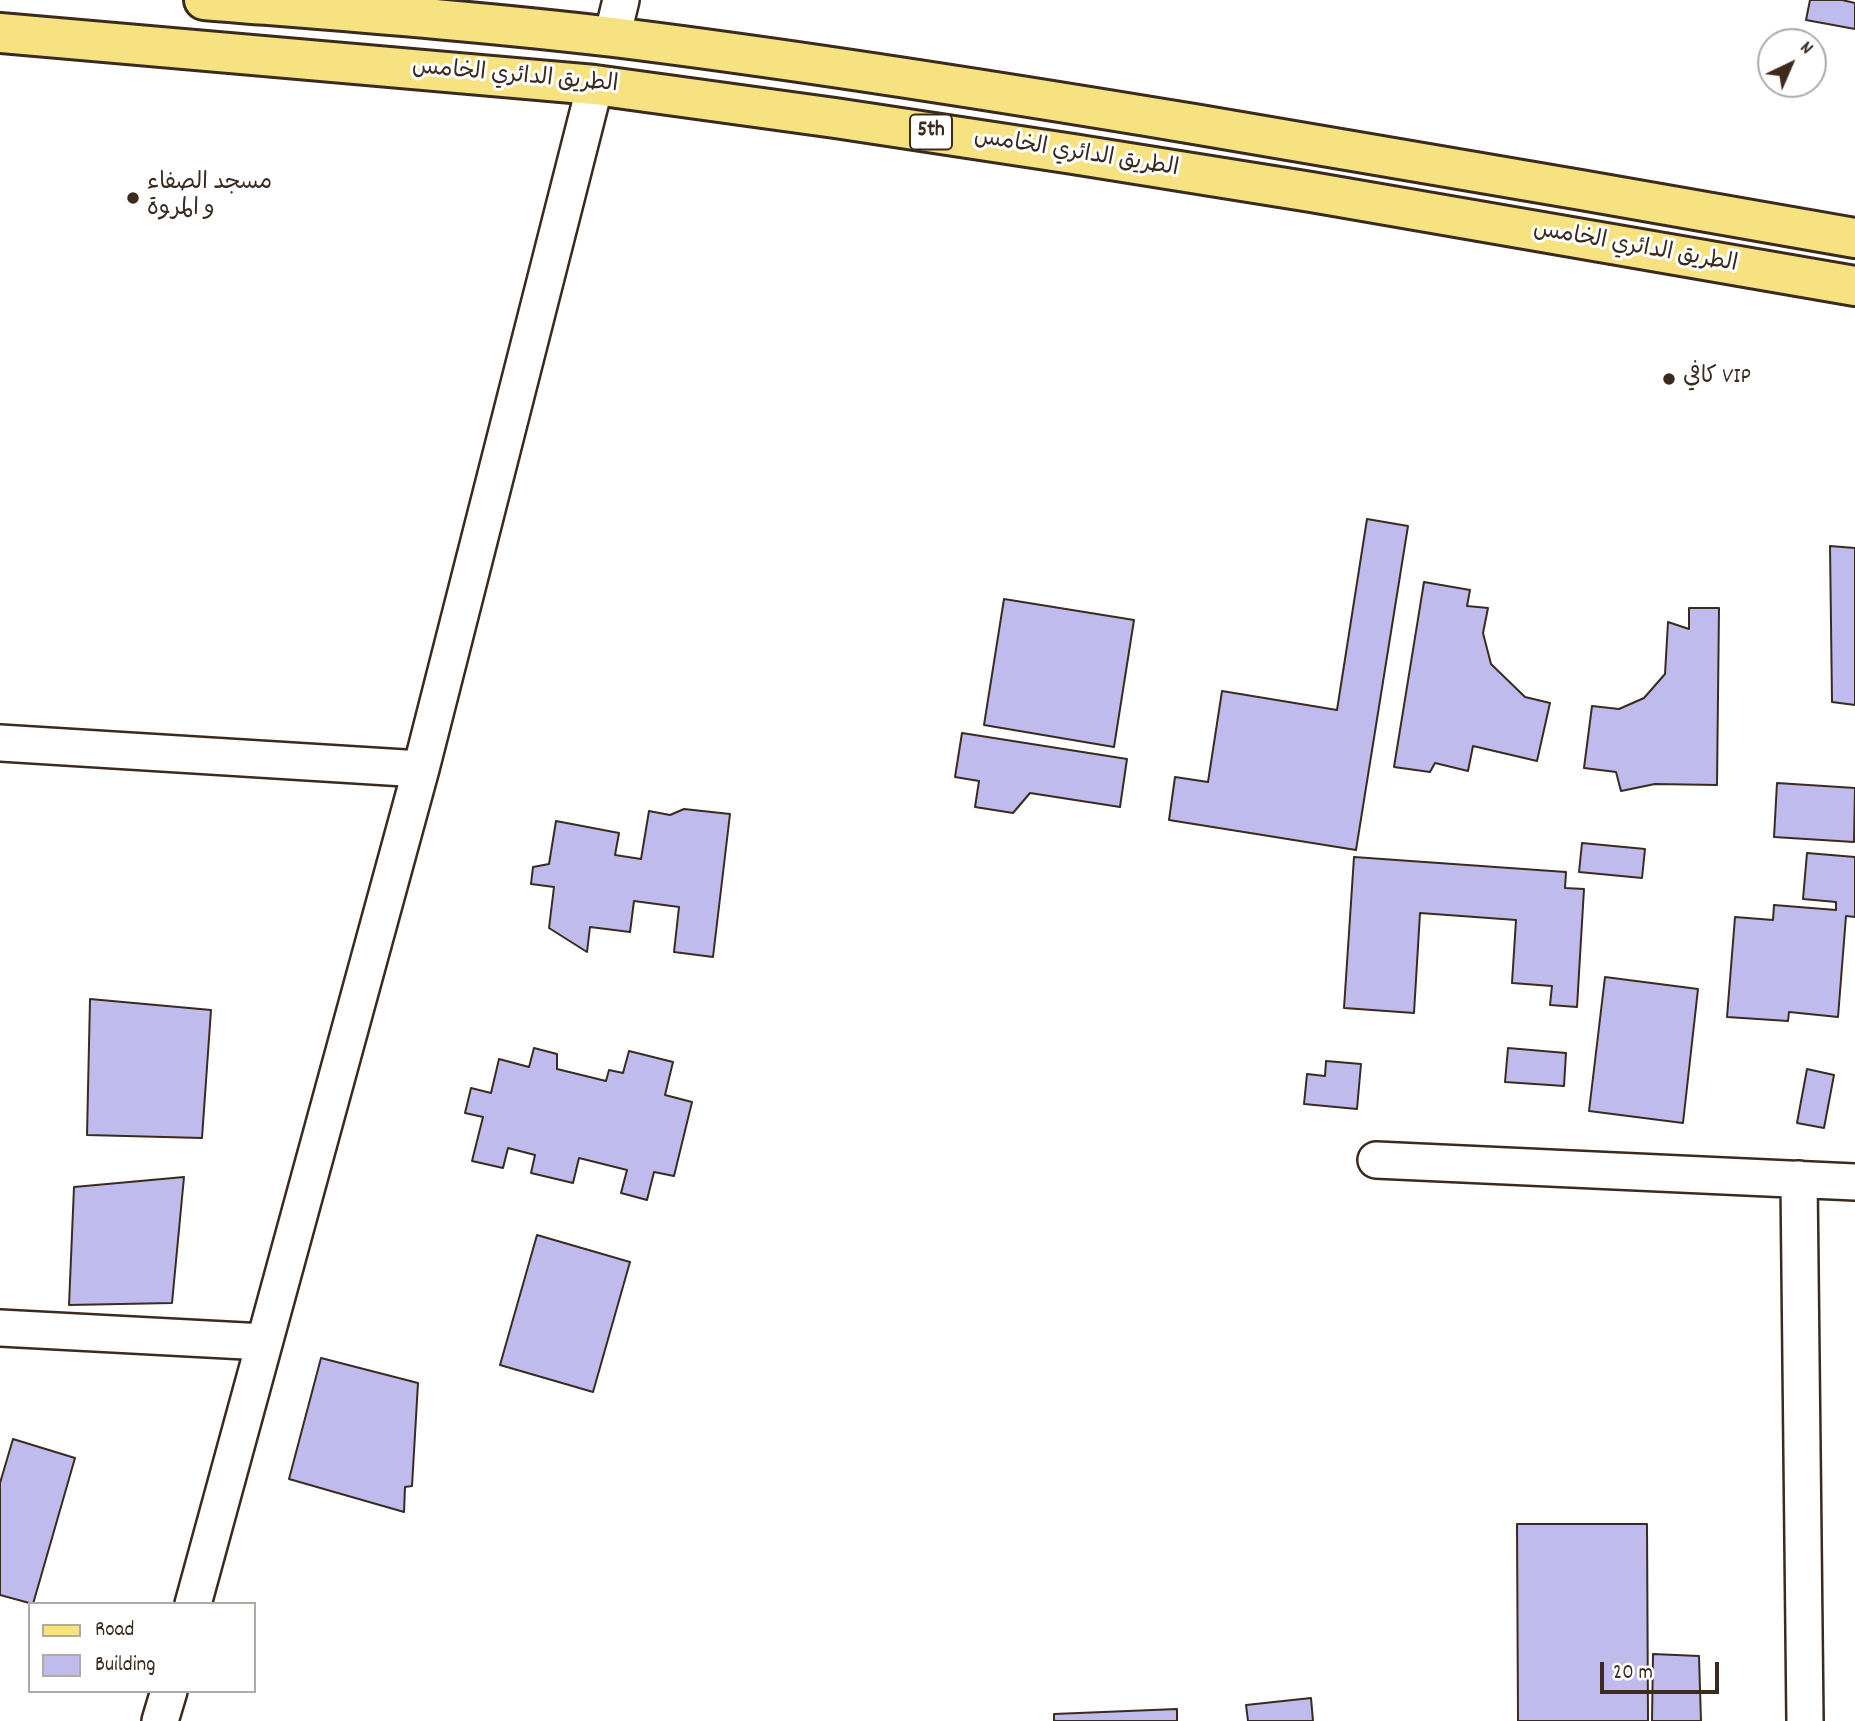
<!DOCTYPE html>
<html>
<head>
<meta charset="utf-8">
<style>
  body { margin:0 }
  #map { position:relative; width:1855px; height:1721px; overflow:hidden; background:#fff; font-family:Dekko,sans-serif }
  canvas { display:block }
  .legend { position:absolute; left:28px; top:1602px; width:228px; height:91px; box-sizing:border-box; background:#fff; border:2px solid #b1aaa5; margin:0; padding:9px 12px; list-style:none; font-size:21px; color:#3b2a1e }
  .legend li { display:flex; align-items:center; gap:14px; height:35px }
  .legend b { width:35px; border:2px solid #b1aaa5 }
  .north { position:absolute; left:1757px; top:28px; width:70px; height:70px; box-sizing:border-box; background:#fff; border:2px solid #b1aaa5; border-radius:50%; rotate:44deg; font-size:19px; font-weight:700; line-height:28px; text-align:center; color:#3b2a1e }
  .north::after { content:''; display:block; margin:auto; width:24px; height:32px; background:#3b2a1e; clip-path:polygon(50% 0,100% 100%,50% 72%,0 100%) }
  .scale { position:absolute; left:1600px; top:1662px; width:119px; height:32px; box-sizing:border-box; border:4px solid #3b2a1e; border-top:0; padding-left:9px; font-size:21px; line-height:24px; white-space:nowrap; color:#3b2a1e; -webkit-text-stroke:5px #fff; paint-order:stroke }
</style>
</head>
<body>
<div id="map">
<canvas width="1855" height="1721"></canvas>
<ul class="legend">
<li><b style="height:9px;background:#f6e281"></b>Road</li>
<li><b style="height:19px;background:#bfbbed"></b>Building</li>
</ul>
<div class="north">N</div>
<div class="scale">20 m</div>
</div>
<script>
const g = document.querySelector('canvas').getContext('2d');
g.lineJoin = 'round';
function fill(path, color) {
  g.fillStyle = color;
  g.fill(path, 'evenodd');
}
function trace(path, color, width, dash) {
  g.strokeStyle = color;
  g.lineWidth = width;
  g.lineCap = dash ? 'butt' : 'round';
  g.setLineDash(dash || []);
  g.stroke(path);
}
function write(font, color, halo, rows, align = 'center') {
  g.font = font + ' Dekko,"Playpen Sans Arabic",sans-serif';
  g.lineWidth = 6;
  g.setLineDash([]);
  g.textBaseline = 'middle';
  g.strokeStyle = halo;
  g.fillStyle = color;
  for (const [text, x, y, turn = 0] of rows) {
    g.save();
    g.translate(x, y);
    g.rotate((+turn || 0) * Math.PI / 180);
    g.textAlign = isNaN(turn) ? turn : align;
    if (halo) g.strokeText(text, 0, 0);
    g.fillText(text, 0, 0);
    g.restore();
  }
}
const building = new Path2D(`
  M 1810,0 L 1842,0 L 1855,3 L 1855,29 L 1806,20 Z
  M 1367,519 L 1408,526 L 1356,850 L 1169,820 L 1175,777 L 1208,782 L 1222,691 L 1337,710 Z
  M 1830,546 L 1855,548 L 1855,705 L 1832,702 Z
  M 1424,582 L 1470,590 L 1467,606 L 1488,608 L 1483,633 L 1491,664 L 1525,697 L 1550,703 L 1537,761 L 1473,746 L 1468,771 L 1435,763 L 1430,772 L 1394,767 Z
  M 1004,599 L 1134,620 L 1114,747 L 984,725 Z
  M 1689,608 L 1719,608 L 1717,785 L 1655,784 L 1621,791 L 1616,772 L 1584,768 L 1592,706 L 1619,709 L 1644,698 L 1665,674 L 1668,622 L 1689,629 Z
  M 962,733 L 1127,759 L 1120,807 L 1030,793 L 1013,813 L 975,807 L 979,781 L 955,777 Z
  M 1777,783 L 1855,788 L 1854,842 L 1774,837 Z
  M 684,809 L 730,814 L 713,957 L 674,952 L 679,907 L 634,901 L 630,932 L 590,927 L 587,952 L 549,928 L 554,887 L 531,884 L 533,867 L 549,864 L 556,821 L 619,833 L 615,855 L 641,859 L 649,811 L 670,815 Z
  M 1582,843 L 1645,849 L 1642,878 L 1579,872 Z
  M 1807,853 L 1855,857 L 1855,917 L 1846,916 L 1838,1017 L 1789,1012 L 1788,1021 L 1727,1017 L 1735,917 L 1773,920 L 1774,905 L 1836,910 L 1836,902 L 1803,899 Z
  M 1354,857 L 1566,872 L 1565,888 L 1584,889 L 1577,1007 L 1550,1005 L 1552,986 L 1512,983 L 1516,920 L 1420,913 L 1414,1013 L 1344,1008 Z
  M 1605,977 L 1698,989 L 1683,1123 L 1589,1111 Z
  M 90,999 L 211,1010 L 202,1138 L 87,1135 Z
  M 534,1048 L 557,1054 L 557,1069 L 606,1081 L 609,1070 L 623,1073 L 629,1051 L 673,1062 L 665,1095 L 692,1102 L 674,1176 L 654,1172 L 647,1200 L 621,1193 L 627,1170 L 579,1158 L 573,1183 L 531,1173 L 535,1155 L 508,1148 L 503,1168 L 472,1161 L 483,1117 L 465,1113 L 471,1088 L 491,1093 L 499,1059 L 529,1067 Z
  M 1508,1048 L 1566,1053 L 1564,1086 L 1505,1082 Z
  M 1326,1061 L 1361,1064 L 1357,1109 L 1304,1104 L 1307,1074 L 1325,1076 Z
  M 1807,1069 L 1834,1075 L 1824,1128 L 1797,1123 Z
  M 184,1177 L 172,1303 L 69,1305 L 74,1187 Z
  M 537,1235 L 630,1262 L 593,1392 L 500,1365 Z
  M 321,1358 L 418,1383 L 412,1486 L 405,1487 L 404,1512 L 289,1479 Z
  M 13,1439 L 75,1458 L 33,1604 L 0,1595 L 0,1483 Z
  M 1517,1524 L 1647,1524 L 1648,1721 L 1518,1721 Z
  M 1653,1654 L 1699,1656 L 1701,1721 L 1652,1721 Z
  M 1311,1698 L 1313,1721 L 1248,1721 L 1246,1705 Z
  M 1177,1709 L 1177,1721 L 1054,1721 L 1054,1714 Z`);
fill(building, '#bfbbed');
trace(building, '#3b2a1e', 2);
const street = new Path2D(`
  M 612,37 L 621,0
  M 0,743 L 421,769
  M 1376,1160 L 1855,1182
  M 1799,1179 L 1805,1721
  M 0,1328 L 264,1342
  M 193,1604 L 421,769 L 595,85
  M 160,1721 L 169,1691`);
const primary = new Path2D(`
  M 204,0 C 340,11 477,21 613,37 C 807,61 1001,92 1194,124 C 1414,161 1635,199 1855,238
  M 0,33 L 595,85 L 835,118 L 1073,154 L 1311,192 L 1855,286`);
trace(street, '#3b2a1e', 40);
trace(primary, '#3b2a1e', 44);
trace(street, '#fff', 35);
trace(primary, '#f6e281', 38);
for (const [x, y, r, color] of [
  [133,198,7,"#3b2a1e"],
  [1669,379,7,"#3b2a1e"]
]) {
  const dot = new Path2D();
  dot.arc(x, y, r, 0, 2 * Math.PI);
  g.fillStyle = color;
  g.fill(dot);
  trace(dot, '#fff', 2.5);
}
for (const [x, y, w] of [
  [931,132,42]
]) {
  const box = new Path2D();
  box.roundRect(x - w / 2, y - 17.5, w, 35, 5);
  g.fillStyle = '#fff';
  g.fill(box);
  trace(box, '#3b2a1e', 2);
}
write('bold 21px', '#3b2a1e', null, [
  ["5th",931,132]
]);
write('23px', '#3b2a1e', '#fff', [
  ["الطريق الدائري الخامس",515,78,5],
  ["الطريق الدائري الخامس",1076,155,9],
  ["الطريق الدائري الخامس",1635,249,10]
]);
write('23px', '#3b2a1e', '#fff', [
  ["مسجد الصفاء",147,185],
  ["و المروة",147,211],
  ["كافي VIP",1683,379]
], 'left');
</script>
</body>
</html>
